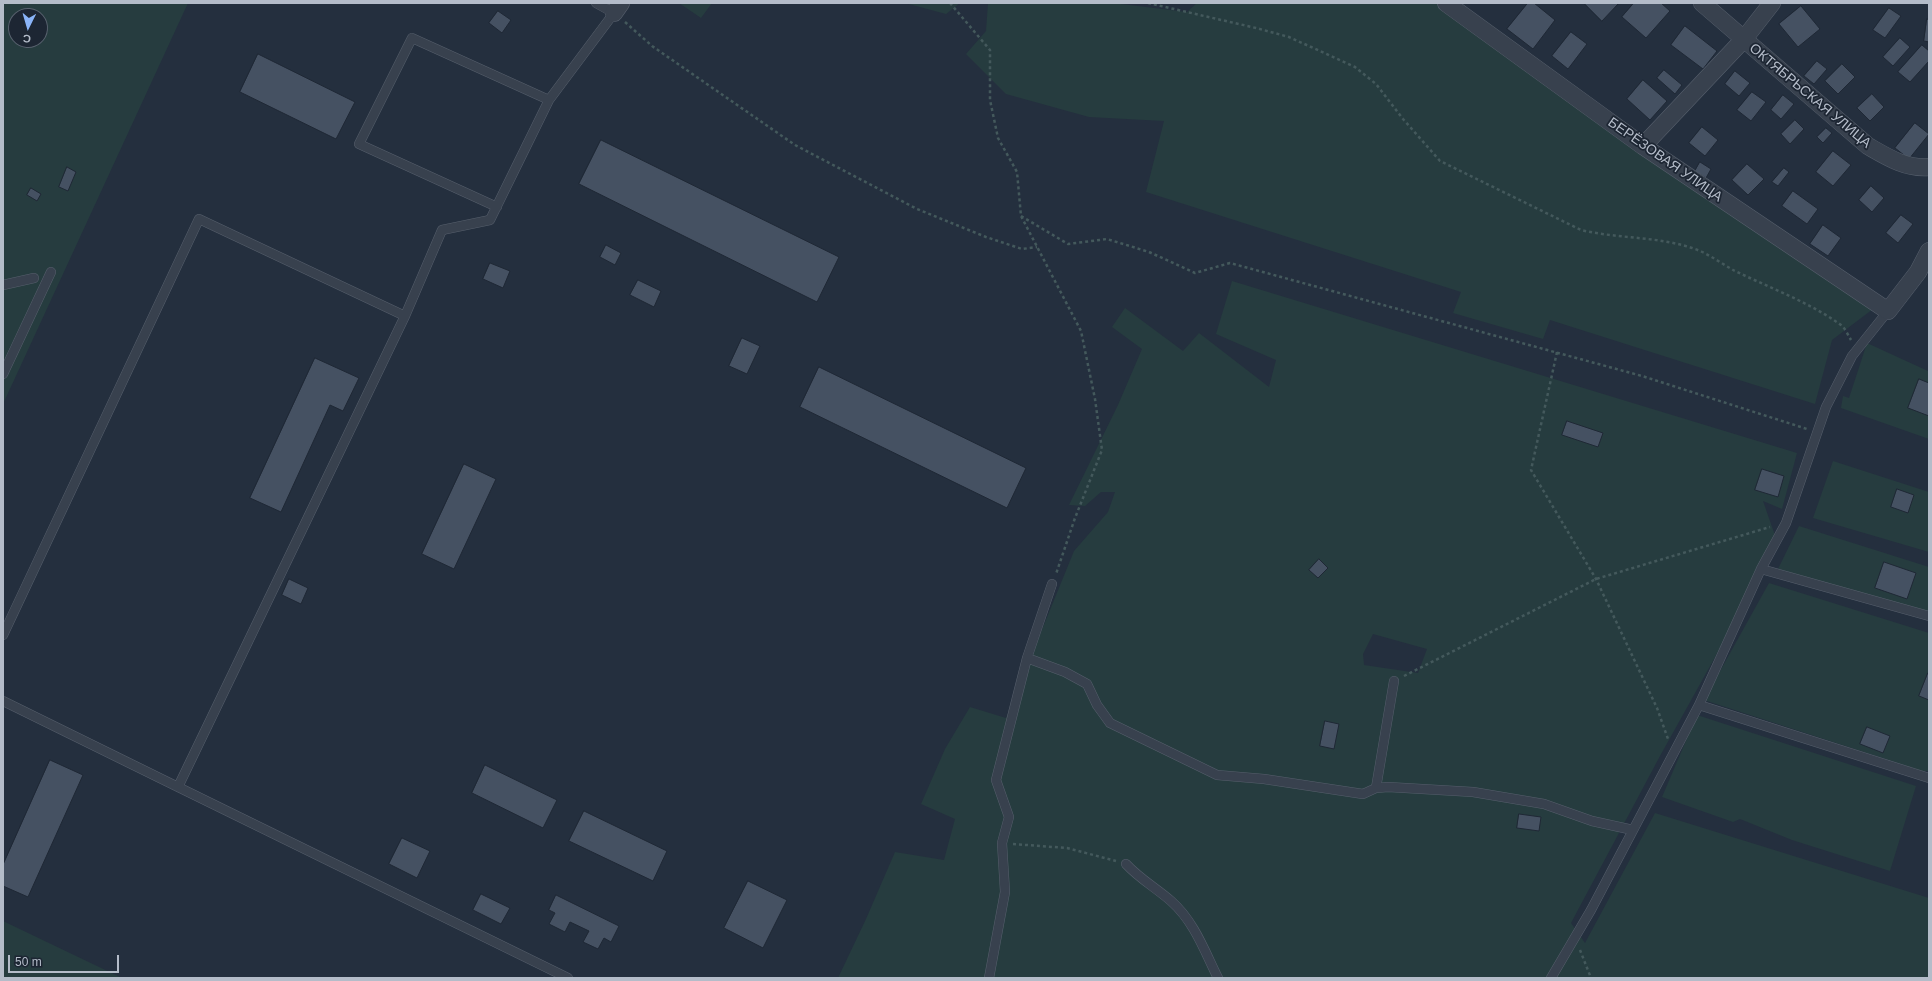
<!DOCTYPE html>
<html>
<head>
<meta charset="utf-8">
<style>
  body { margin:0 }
  #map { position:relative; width:1932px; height:981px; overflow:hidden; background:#242f3e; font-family:Arial,sans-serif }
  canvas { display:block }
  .frame { position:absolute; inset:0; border:4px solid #b4bcc9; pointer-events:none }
  .north { position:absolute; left:8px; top:8px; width:40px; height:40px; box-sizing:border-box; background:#1d2633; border:1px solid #59626f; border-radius:50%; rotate:185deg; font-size:11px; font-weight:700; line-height:16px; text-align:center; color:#b4bcc9 }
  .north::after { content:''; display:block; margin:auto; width:14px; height:18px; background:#8ab4f8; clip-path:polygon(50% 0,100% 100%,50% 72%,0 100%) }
  .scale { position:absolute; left:8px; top:955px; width:111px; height:18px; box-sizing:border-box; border:2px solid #b4bcc9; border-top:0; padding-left:5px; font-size:12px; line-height:14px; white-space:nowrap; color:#b4bcc9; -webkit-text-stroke:3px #1d2633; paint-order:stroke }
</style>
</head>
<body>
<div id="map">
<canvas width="1932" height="981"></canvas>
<div class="frame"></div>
<div class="north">С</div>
<div class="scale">50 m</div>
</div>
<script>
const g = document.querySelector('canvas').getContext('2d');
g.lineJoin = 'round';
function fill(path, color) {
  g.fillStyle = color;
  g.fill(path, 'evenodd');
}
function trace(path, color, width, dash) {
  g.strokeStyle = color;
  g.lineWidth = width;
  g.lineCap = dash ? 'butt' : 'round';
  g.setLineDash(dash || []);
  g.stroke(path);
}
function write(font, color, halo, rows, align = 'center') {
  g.font = font + ' Arial,sans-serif';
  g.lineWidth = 3.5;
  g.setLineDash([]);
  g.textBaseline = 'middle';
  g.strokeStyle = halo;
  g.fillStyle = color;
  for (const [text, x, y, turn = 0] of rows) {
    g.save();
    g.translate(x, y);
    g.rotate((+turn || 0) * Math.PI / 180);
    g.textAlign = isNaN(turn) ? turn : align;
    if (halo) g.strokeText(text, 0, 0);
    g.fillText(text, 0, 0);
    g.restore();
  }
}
fill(new Path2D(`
  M 3,3 L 188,3 L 3,404 ZM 16,16 L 40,16 L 40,40 L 16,40 Z
  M 679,3 L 712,3 L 701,18 Z
  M 905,3 L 960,3 L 946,14 Z
  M 988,3 L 1113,3 L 1187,12 L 1197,3 L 1444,3 L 1877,306 L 1832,340 L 1815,404 L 1550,320 L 1543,339 L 1453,313 L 1461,292 L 1146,192 L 1164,121 L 1089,117 L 1006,94 L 966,54 L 986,31 Z
  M 1232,281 L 1797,453 L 1782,509 L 1763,501 L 1778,544 L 1660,756 L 1571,923 L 1585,943 L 1655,813 L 1929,898 L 1929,978 L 838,978 L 866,919 L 895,852 L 944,860 L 955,819 L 921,804 L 945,749 L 970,707 L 1006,718 L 1074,551 L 1108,512 L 1115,492 L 1101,492 L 1085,506 L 1069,505 L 1118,405 L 1142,349 L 1112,327 L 1125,308 L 1183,351 L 1199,333 L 1269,387 L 1276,360 L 1216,334 ZM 1373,634 L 1427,649 L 1418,673 L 1364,665 L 1363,654 Z
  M 1867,343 L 1928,371 L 1929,354 L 1929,439 L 1841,408 L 1843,396 L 1849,398 Z
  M 1833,461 L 1929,492 L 1929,552 L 1813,518 Z
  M 1799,526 L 1929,567 L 1929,614 L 1778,569 Z
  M 1769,583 L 1929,633 L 1929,771 L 1922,771 L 1704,700 Z
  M 1697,715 L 1916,786 L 1890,871 L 1792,840 L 1740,819 L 1733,822 L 1662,797 Z
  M 3,921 L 122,978 L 3,978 Z`), '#263c3f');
const building = new Path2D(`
  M 1528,3 L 1534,3 L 1555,20 L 1533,49 L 1507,29 Z
  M 1584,3 L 1617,3 L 1618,4 L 1602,21 Z
  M 1634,3 L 1661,3 L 1670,11 L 1646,38 L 1622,17 Z
  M 1801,6 L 1820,29 L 1798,47 L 1779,24 Z
  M 1889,8 L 1901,16 L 1885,38 L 1873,30 Z
  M 498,11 L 511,20 L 502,33 L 489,23 Z
  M 1927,19 L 1929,20 L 1929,42 L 1924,41 Z
  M 1685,26 L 1717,51 L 1703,69 L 1671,45 Z
  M 1571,32 L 1587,44 L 1568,69 L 1552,56 Z
  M 1900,38 L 1910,47 L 1893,66 L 1883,57 Z
  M 1922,45 L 1929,51 L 1929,61 L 1910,82 L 1898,72 Z
  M 258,54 L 355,102 L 336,139 L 240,92 Z
  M 1817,61 L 1827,69 L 1814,84 L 1804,76 Z
  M 1842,64 L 1855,77 L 1838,94 L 1825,81 Z
  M 1664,70 L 1682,85 L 1675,94 L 1657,78 Z
  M 1735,71 L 1750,83 L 1739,96 L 1725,84 Z
  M 1643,80 L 1667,101 L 1650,120 L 1627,99 Z
  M 1752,92 L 1766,102 L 1751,121 L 1737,110 Z
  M 1872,94 L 1884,107 L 1870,121 L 1857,108 Z
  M 1783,95 L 1794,104 L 1781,119 L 1771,110 Z
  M 1795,120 L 1804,129 L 1790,144 L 1781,134 Z
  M 1915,123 L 1929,134 L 1909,159 L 1895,148 Z
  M 1702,127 L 1718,140 L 1705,156 L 1689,143 Z
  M 1826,128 L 1832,133 L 1823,143 L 1817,137 Z
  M 601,140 L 839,257 L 817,302 L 579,184 Z
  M 1833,151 L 1851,165 L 1833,186 L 1816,172 Z
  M 1700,162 L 1711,169 L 1706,178 L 1695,171 Z
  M 1747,164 L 1764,179 L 1748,195 L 1732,180 Z
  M 67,167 L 76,172 L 68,191 L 59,187 Z
  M 1784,168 L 1789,172 L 1778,186 L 1772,182 Z
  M 1871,186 L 1884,198 L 1872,212 L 1859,200 Z
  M 31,188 L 41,194 L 37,201 L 27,195 Z
  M 1793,191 L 1818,209 L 1807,224 L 1782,206 Z
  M 1901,215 L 1913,224 L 1898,243 L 1886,233 Z
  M 1823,225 L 1841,238 L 1828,256 L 1810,244 Z
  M 606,245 L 621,253 L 615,265 L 600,257 Z
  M 490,263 L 510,271 L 503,288 L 483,279 Z
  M 638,280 L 661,291 L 654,307 L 630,295 Z
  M 742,338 L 760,346 L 747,374 L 729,366 Z
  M 315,358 L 359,378 L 343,411 L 330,405 L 281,512 L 250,498 Z
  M 819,367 L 1026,468 L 1007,508 L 800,407 Z
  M 1919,379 L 1929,383 L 1929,416 L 1908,408 Z
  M 1567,421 L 1603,433 L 1598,447 L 1562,435 Z
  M 464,464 L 496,479 L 454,569 L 422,554 Z
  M 1762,469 L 1784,476 L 1778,497 L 1755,490 Z
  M 1897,489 L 1914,495 L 1908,513 L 1891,507 Z
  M 1319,559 L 1328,568 L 1318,578 L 1309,570 Z
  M 1884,562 L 1916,573 L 1907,599 L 1875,588 Z
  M 289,579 L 308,588 L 301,604 L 282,595 Z
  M 1928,673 L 1929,673 L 1929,700 L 1919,696 Z
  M 1325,721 L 1339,724 L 1334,749 L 1320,746 Z
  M 1867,727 L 1890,736 L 1883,753 L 1860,744 Z
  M 50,760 L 83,775 L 28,897 L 3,886 L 3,865 Z
  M 485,765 L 557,800 L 543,828 L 472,793 Z
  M 584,811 L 667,851 L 653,881 L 569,841 Z
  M 1519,814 L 1541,817 L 1539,831 L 1517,828 Z
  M 402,838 L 430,851 L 417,878 L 389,864 Z
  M 748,881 L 787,900 L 763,948 L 724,928 Z
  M 481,894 L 510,908 L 501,924 L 473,910 Z
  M 556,895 L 619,926 L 611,942 L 604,938 L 598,949 L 583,942 L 589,931 L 570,922 L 565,932 L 549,924 L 555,913 L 549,910 Z`);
fill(building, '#455162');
trace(building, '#1f2835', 1);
const lane = new Path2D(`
  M 497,207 L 359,144 L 412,38 L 549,100
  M 3,285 L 34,278
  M 3,374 L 51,272
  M 1761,569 L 1929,616
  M 3,635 L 199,219 L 405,316
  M 1027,658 L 1065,672 L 1087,684 L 1097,705 L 1110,723 L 1217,775 L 1264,779 L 1363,794 L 1376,788 L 1394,681
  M 3,701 L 178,787
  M 1699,705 L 1929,778
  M 1376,788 L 1388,787 L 1473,792 L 1544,804 L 1592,821 L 1633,830
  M 1126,864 C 1140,879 1156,888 1171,901 C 1194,921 1205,952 1218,978
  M 568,978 L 178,787 L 405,316 L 442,230 L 490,220 L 549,100 L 614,13 L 596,3
  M 989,978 L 1005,892 L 1002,843 L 1009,817 L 996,780 L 1027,658 L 1052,584
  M 1551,978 L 1591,910 L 1699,705 L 1761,569 L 1786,523 L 1826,407 L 1852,356 L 1888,311`);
const street = new Path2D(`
  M 1446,3 L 1643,146 L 1888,311 L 1918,272 L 1929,251
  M 1702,3 L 1868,146 C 1887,157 1906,169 1929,167
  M 614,13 L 621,3
  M 1643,146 L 1744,39 L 1772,3`);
trace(lane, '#565f6c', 10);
trace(street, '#565f6c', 18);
trace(new Path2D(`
  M 950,3 L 990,50 L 990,100 L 998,138 L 1017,172 L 1021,216 L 1081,331 L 1095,399 L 1102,450 L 1075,518 L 1056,574
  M 1148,3 L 1256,28 L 1289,37 L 1355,67 L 1376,84 L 1403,119 L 1440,161 L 1581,230 C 1618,239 1659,236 1695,249 C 1709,254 1722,264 1735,271 C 1770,288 1809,302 1841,325 C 1845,328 1848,335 1851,340
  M 625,22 L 652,46 L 795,145 L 917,209 L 986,237 L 1022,249 L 1037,247
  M 1021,216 L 1068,244 L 1107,239 L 1149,252 L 1195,273 L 1230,263 L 1642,376 L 1807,429
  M 1557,352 L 1531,470 L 1596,579 L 1657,708 L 1668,739
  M 1404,676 L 1596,579 L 1770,527
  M 1013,844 L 1067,848 L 1116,861
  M 1580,950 L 1591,978`), '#44595c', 2.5, [3, 3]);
trace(lane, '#38414e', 9);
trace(street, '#38414e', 17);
write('14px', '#b4bcc9', '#1d2633', [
  ["ОКТЯБРЬСКАЯ УЛИЦА",1810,96,40],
  ["БЕРЁЗОВАЯ УЛИЦА",1665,160,35]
]);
</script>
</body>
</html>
